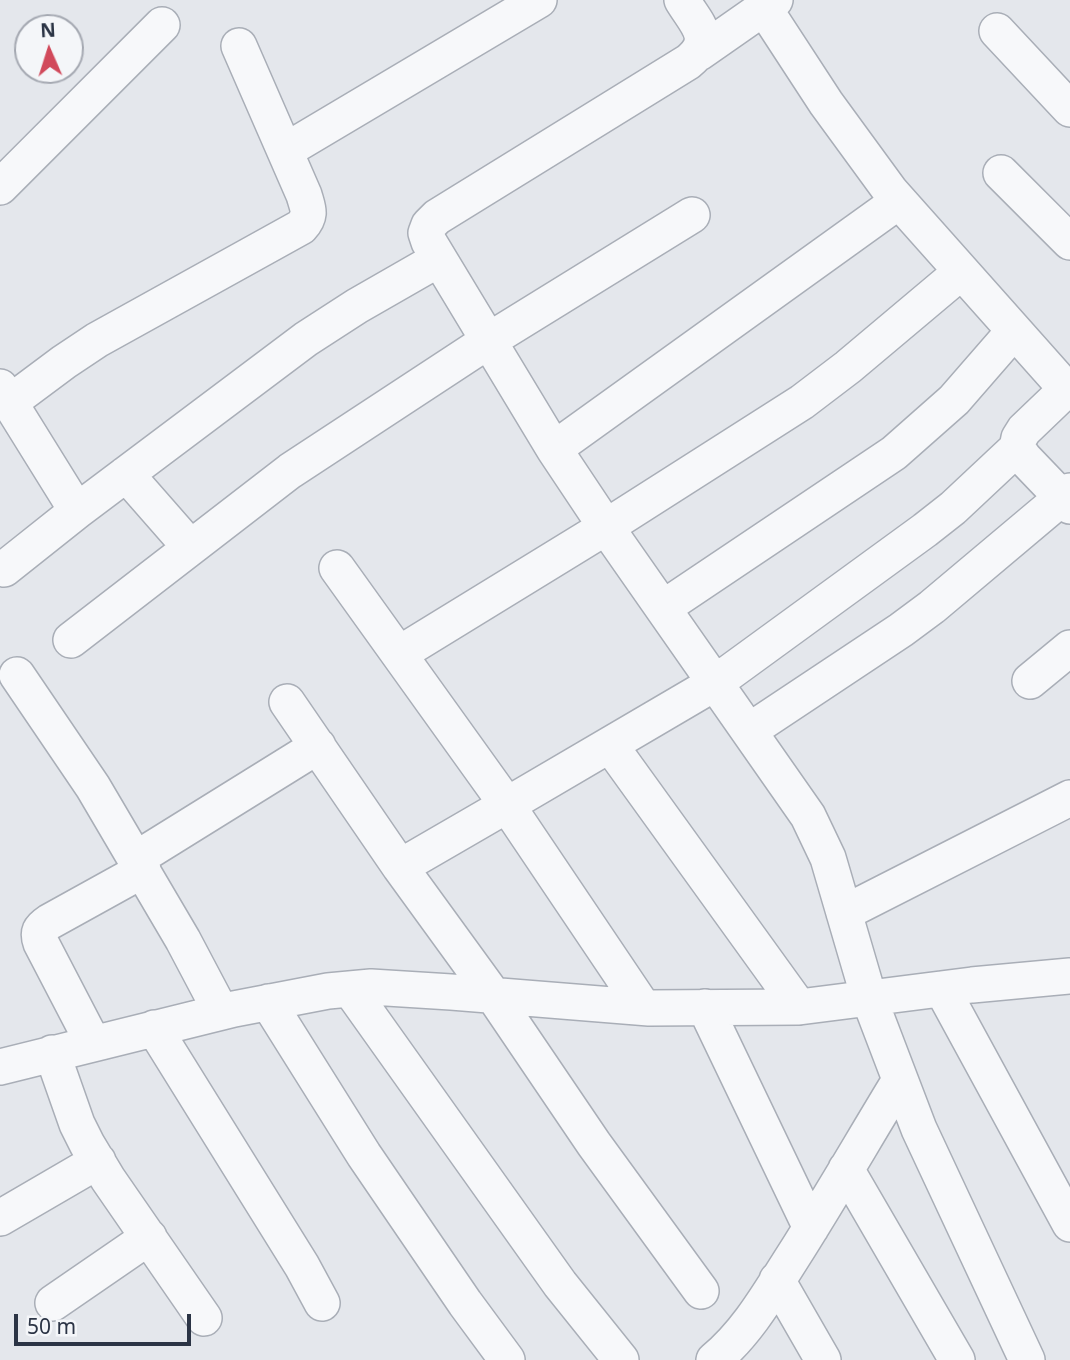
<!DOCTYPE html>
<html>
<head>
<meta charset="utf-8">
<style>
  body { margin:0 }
  #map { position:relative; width:1070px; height:1360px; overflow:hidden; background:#e4e7ec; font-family:"Noto Sans",sans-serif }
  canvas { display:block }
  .north { position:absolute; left:14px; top:14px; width:70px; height:70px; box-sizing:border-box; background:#f4f6f9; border:2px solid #a4a8b1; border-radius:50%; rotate:357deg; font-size:19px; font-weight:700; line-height:28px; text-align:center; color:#2b3445 }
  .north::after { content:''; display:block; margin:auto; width:24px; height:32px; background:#d1495b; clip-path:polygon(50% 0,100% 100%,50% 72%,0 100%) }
  .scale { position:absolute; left:14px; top:1314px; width:177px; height:32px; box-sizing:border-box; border:4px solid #2b3445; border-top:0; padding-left:9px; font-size:21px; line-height:24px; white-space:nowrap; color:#2b3445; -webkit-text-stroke:5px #f4f6f9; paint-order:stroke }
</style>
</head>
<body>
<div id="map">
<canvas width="1070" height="1360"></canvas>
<div class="north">N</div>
<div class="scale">50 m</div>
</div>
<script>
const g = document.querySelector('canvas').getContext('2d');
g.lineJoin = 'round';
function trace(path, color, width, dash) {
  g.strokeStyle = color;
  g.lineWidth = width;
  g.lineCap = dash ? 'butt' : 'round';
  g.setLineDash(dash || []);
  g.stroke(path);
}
const minor = new Path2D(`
  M 682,0 C 697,25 716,39 688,62 L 437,217 L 429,225 L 426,233 L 429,242 L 554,449 L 606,527 L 808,816 L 828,858 L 869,998 L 919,1129 L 1027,1360
  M 764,8 L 826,103 L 891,192 L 1070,393
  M 997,31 L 1070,109
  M 699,53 L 775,0
  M 285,151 L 539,0
  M 1001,173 L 1070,242
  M 0,187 L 162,25
  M 1070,386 L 1024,430 L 1019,438 L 1017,448 L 1024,458 L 1070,506
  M 0,387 L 77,511
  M 9,403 L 64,362 L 97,340 L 301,227 C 312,215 308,209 304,195 L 239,46
  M 554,449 L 899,201
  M 126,474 L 190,547
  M 337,568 L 507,805 L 643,1007
  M 4,569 L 77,511 L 306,339 L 357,306 L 439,259
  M 663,608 L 894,453 L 954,400 L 1014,331
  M 71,640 L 290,471 L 488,341 L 692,215
  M 399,654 L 606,527 L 802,402 L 848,367 L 961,272
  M 17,675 L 93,787 L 183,940 L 221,1012
  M 1030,681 L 1070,648
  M 287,702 L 400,867 L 493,995 L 594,1144 L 701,1291
  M 749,731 L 901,630 L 932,607 L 1070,491
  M 610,745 L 799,1007
  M 136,859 L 318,746
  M 400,867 L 507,805 L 715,683 L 925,530 L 953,508 L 1017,448
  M 844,913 L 1070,798
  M 350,989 L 560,1284 L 621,1360
  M 942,989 L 1070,1224
  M 268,1002 L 364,1155 L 465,1303 L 507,1360
  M 705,1007 L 811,1228
  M 154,1028 L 302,1266 L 322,1303
  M 93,1043 L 41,943 C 37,932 40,928 49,922 L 143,870
  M 52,1053 L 77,1124 L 87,1144 L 108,1179 L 204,1318
  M 0,1067 L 234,1009 L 328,991 L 371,987 L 451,992 L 649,1008 L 799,1007 L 972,985 L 1070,976
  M 846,1169 L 957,1360
  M 0,1218 L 98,1161
  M 777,1280 L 823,1360
  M 53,1303 L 149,1237
  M 714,1360 C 747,1333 769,1294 792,1258 C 829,1200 864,1139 900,1080`);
trace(minor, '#a9aeb7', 38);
trace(minor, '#f7f8fa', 35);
</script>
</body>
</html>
